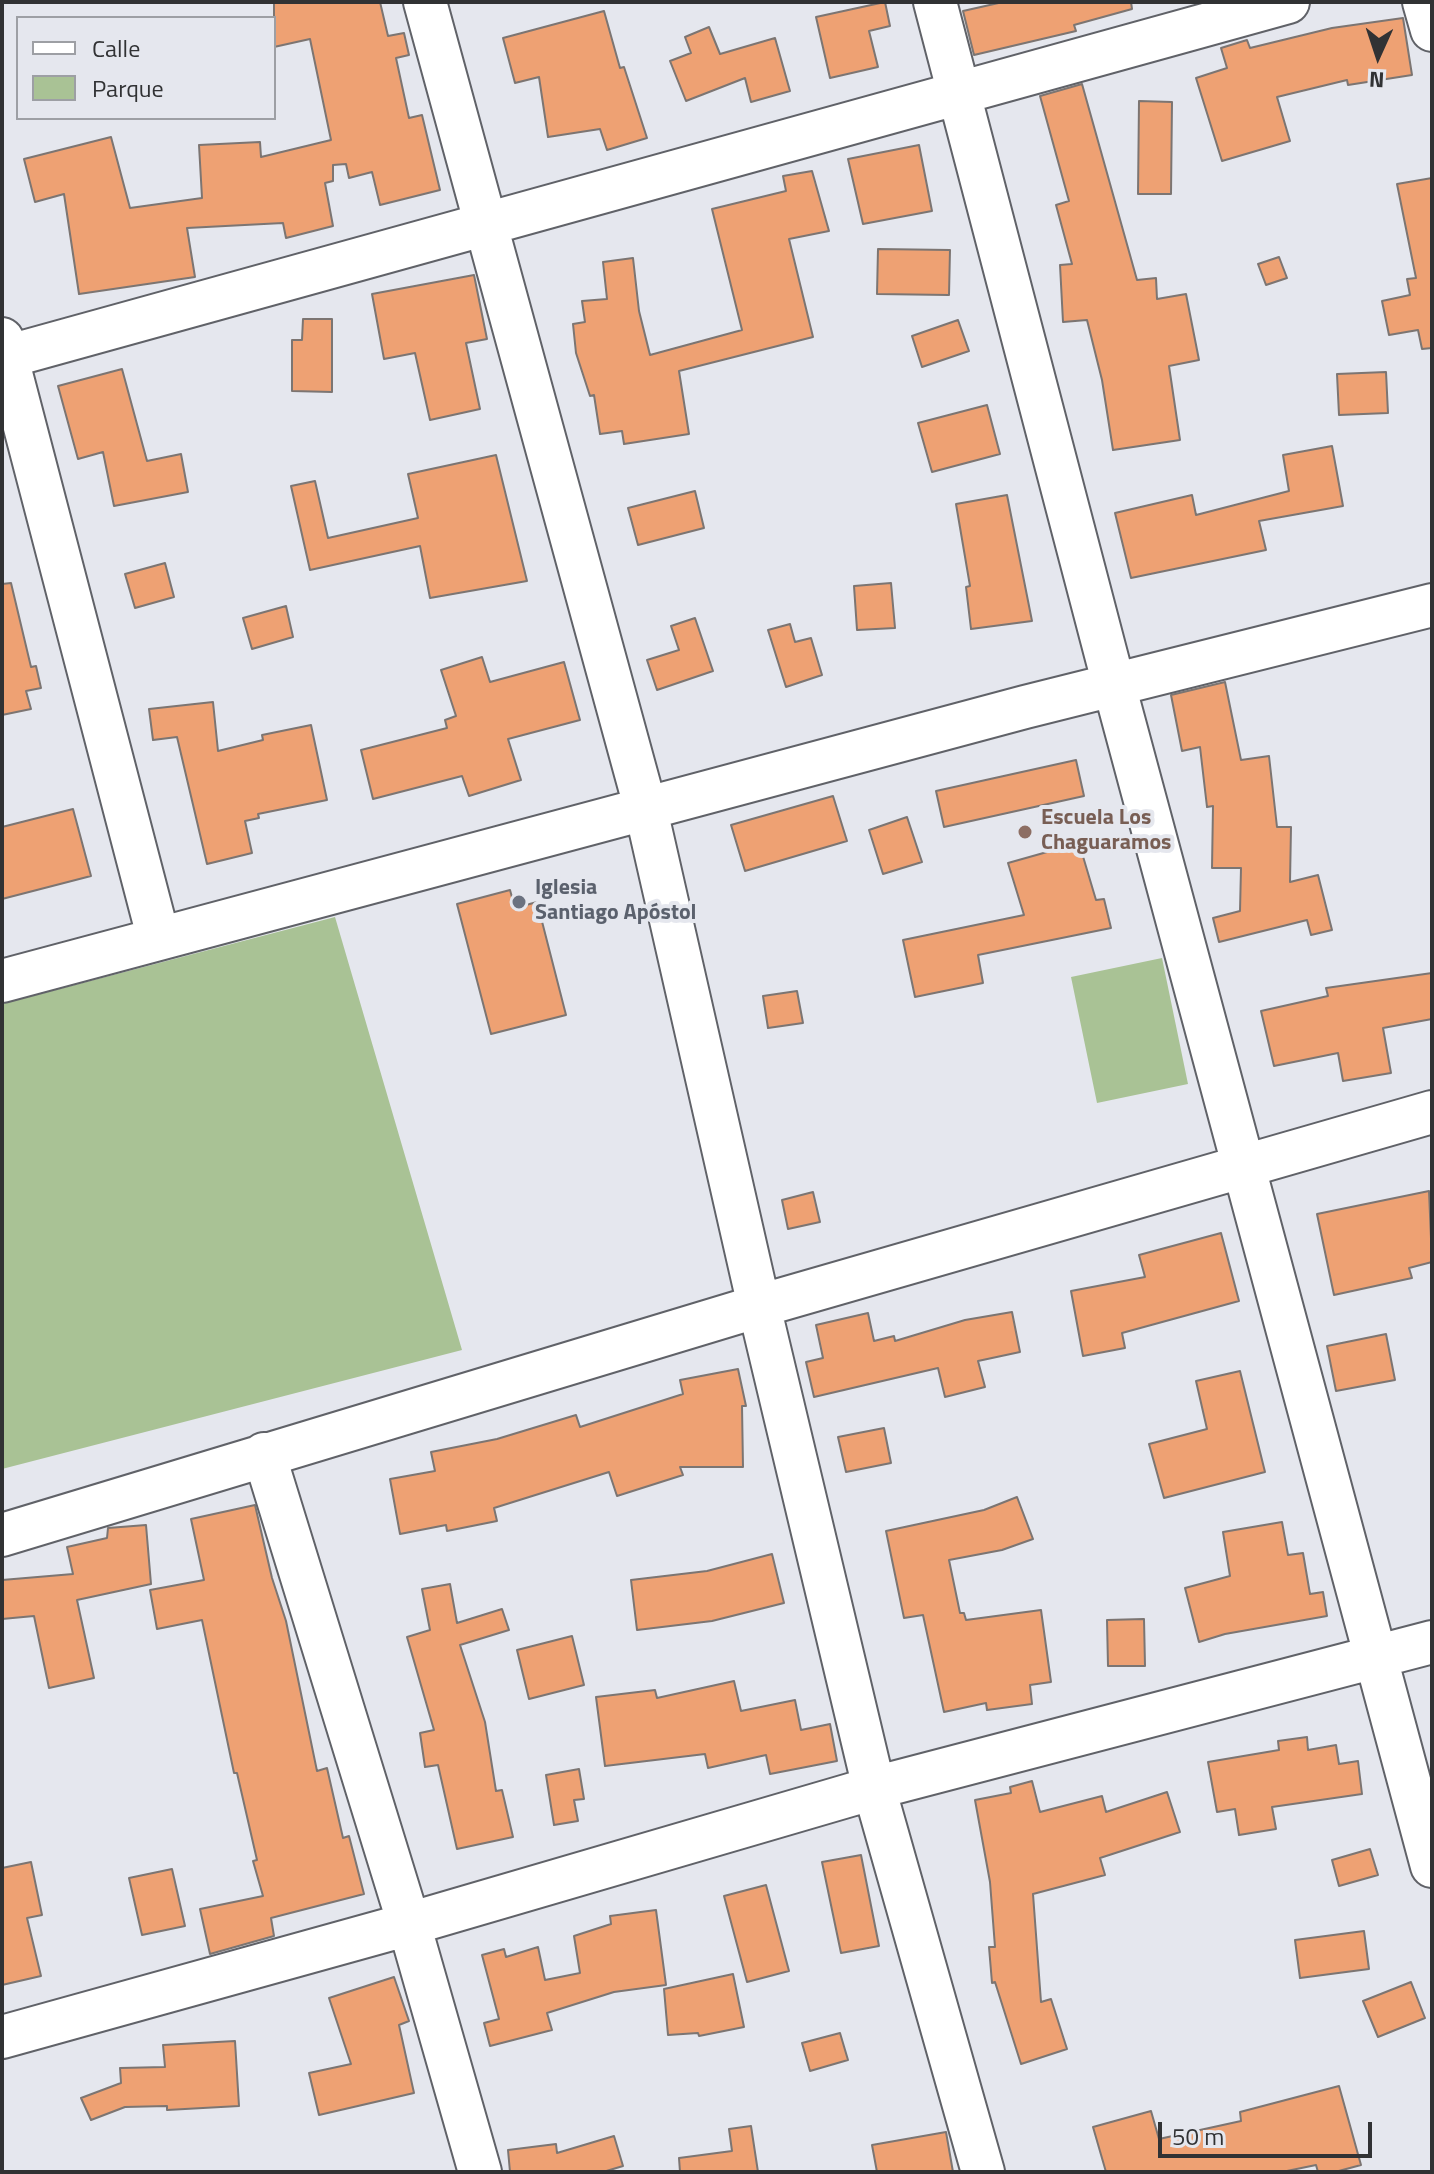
<!DOCTYPE html>
<meta charset="utf-8">
<style>
body{margin:0}
#map{position:relative;width:1434px;height:2174px;overflow:hidden;background:#e5e7ee;font-family:"Titillium Web",sans-serif}
canvas{display:block}
.frame{position:absolute;inset:0;border:4px solid #313234;pointer-events:none}
.legend{position:absolute;left:16px;top:16px;width:260px;height:104px;box-sizing:border-box;background:#e5e7ee;border:2px solid #9d9fa4;margin:0;padding:10px 14px;list-style:none;font-size:24px;color:#313234}
.legend li{display:flex;align-items:center;gap:16px;height:40px}
.legend b{width:40px;border:2px solid #9d9fa4}
.north{position:absolute;left:1338px;top:16px;width:80px;height:80px;-webkit-text-stroke:6px #e5e7ee;paint-order:stroke;rotate:183deg;font-size:22px;font-weight:700;line-height:32px;text-align:center;color:#313234}
.north::after{content:'';display:block;margin:auto;width:28px;height:36px;background:#313234;clip-path:polygon(50% 0,100% 100%,50% 72%,0 100%)}
.scale{position:absolute;left:1158px;top:2122px;width:214px;height:36px;box-sizing:border-box;border:4px solid #313234;border-top:0;padding-left:10px;font-size:24px;line-height:28px;white-space:nowrap;color:#313234;-webkit-text-stroke:6px #e5e7ee;paint-order:stroke}
</style>
<div id="map">
<canvas width="1434" height="2174"></canvas>
<div class="frame"></div>
<ul class="legend">
<li><b style="height:10px;background:#fff"></b>Calle</li>
<li><b style="height:22px;background:#a9c295"></b>Parque</li>
</ul>
<div class="north">N</div>
<div class="scale">50 m</div>
</div>
<script>
const context = document.querySelector('canvas').getContext('2d');
context.lineJoin = 'round';
function fill(path, color) {
  context.fillStyle = color;
  context.fill(path, 'evenodd');
}
function stroke(path, color, width, dash) {
  context.strokeStyle = color;
  context.lineWidth = width;
  context.lineCap = dash ? 'butt' : 'round';
  context.setLineDash(dash || []);
  context.stroke(path);
}
function write(font, color, halo, rows, align = 'center') {
  context.font = font + ' "Titillium Web",sans-serif';
  context.lineWidth = 8;
  context.setLineDash([]);
  context.textBaseline = 'middle';
  context.strokeStyle = halo;
  context.fillStyle = color;
  for (const [text, x, y, turn = 0] of rows) {
    context.save();
    context.translate(x, y);
    context.rotate((+turn || 0) * Math.PI / 180);
    context.textAlign = isNaN(turn) ? turn : align;
    if (halo) context.strokeText(text, 0, 0);
    context.fillText(text, 0, 0);
    context.restore();
  }
}
fill(new Path2D(`
 M335,917L462,1350L2,1469V1004Z
 M1162,958L1188,1084L1097,1103L1071,977Z`), '#a9c295');
const building = new Path2D(`
 M274,2H380L388,36L404,33L409,55L396,58L409,118L422,115L440,190L380,205L372,172L349,178L346,164L333,165V181L325,183L333,226L286,238L283,223L187,228L195,277L79,294L64,194L35,202L24,159L111,137L130,208L202,198L199,145L260,142L261,157L331,140L310,39L274,47Z
 M885,2L890,26L869,31L878,67L830,78L816,17Z
 M1003,2H1131L1132,9L1074,25L1076,31L974,55L963,11Z
 M604,11L620,68L624,67L647,138L607,150L600,129L548,137L539,77L515,83L503,38Z
 M1403,18L1412,75L1348,85L1347,80L1277,97L1290,141L1222,161L1196,78L1227,68L1221,48L1247,40L1250,48L1332,28Z
 M709,27L720,54L775,38L790,91L751,102L745,78L686,101L670,61L691,53L685,37Z
 M1082,84L1137,280L1156,278L1157,299L1186,294L1199,360L1169,366L1180,440L1113,450L1102,380L1087,320L1063,322L1060,265L1072,264L1056,205L1069,201L1040,96Z
 M1139,101L1172,102L1171,194H1138Z
 M919,145L932,211L863,224L848,159Z
 M812,171L829,231L789,239L813,337L679,371L689,434L624,444L622,431L600,434L594,395L590,396L576,353L573,324L585,322L582,301L607,299L603,262L633,258L639,311L650,355L742,330L712,209L786,191L783,176Z
 M1432,178V348L1422,349L1418,330L1389,335L1382,301L1410,295L1407,279L1416,278L1397,184Z
 M878,249L950,250L949,295L877,294Z
 M1279,257L1287,278L1266,285L1258,264Z
 M474,275L487,339L466,343L480,409L430,420L415,353L384,359L372,294Z
 M303,319H332V392L292,391V340H302Z
 M958,320L969,351L922,367L912,336Z
 M122,369L147,461L181,454L188,492L114,506L103,452L78,459L58,386Z
 M1386,372L1388,413L1339,415L1337,374Z
 M987,405L1000,454L932,472L918,423Z
 M1332,446L1343,506L1259,521L1266,550L1131,578L1115,513L1192,495L1196,515L1289,491L1283,455Z
 M496,455L527,581L430,598L420,546L310,570L291,486L315,481L328,538L418,518L408,474Z
 M695,491L704,528L638,545L628,508Z
 M1007,495L1032,621L971,629L966,587L970,586L956,504Z
 M165,563L174,597L135,608L125,574Z
 M11,583L31,667L36,666L41,688L26,691L31,709L2,715V584Z
 M891,583L895,628L857,630L854,586Z
 M286,606L293,637L252,649L243,618Z
 M695,618L713,671L657,690L647,660L679,650L671,626Z
 M790,624L795,642L811,638L822,675L786,687L768,630Z
 M482,657L490,682L564,662L580,720L508,739L521,780L469,796L462,776L373,799L361,750L447,728L445,720L456,716L441,670Z
 M1225,682L1241,760L1269,756L1277,827H1291L1290,882L1318,875L1332,930L1311,935L1307,920L1219,942L1213,918L1240,911L1241,868H1212L1213,806L1207,807L1200,747L1182,751L1171,695Z
 M213,702L218,751L263,740L262,735L311,725L327,800L258,814L259,818L245,821L252,853L207,864L177,737L153,740L149,709Z
 M1076,760L1084,796L944,827L936,791Z
 M833,796L847,841L745,871L731,825Z
 M73,809L91,876L2,899V827Z
 M907,817L922,862L883,874L869,830Z
 M1079,843L1096,900L1104,899L1111,928L978,955L983,983L915,997L903,940L1024,915L1008,863Z
 M510,890L515,908L537,902L566,1015L491,1034L457,904Z
 M1432,973V1019L1383,1028L1391,1073L1343,1081L1338,1053L1274,1066L1261,1011L1328,996L1326,988Z
 M797,991L803,1023L768,1028L763,996Z
 M1429,1191L1432,1262L1409,1268L1412,1278L1334,1295L1317,1214Z
 M813,1192L820,1222L788,1229L782,1200Z
 M1221,1233L1239,1301L1122,1333L1125,1348L1083,1356L1071,1291L1145,1277L1139,1255Z
 M1012,1312L1020,1352L978,1361L985,1387L945,1397L938,1368L814,1397L806,1362L823,1358L816,1325L868,1313L874,1341L894,1336L895,1341L965,1320Z
 M1386,1334L1395,1380L1336,1391L1327,1346Z
 M738,1369L746,1406H742L743,1467H680L683,1475L617,1496L609,1472L494,1508L497,1521L447,1531L446,1525L400,1534L390,1479L435,1471L431,1452L497,1439L576,1415L580,1427L683,1394L680,1380Z
 M1240,1371L1265,1472L1164,1498L1149,1444L1207,1429L1196,1381Z
 M884,1428L891,1463L846,1472L838,1437Z
 M1017,1497L1033,1539L1002,1550L949,1560L960,1613H964L966,1620L1041,1610L1051,1682L1030,1685L1032,1704L987,1710L986,1703L944,1712L923,1615L904,1618L886,1531L984,1510Z
 M255,1505L272,1578L286,1621L317,1771L327,1768L343,1838L349,1836L364,1894L271,1918L274,1936L210,1954L200,1909L263,1896L253,1861L257,1860L237,1773H234L202,1620L157,1629L150,1590L204,1580L191,1519Z
 M1282,1522L1288,1555L1303,1553L1310,1594L1323,1592L1327,1616L1225,1634L1199,1642L1185,1588L1230,1576L1223,1532Z
 M146,1525L151,1584L77,1600L94,1678L49,1688L34,1616L2,1619V1580L73,1574L67,1547L107,1538L108,1528Z
 M772,1554L784,1603L712,1621L637,1630L631,1580L707,1571Z
 M450,1584L457,1623L502,1609L509,1630L460,1645L485,1722L496,1791L502,1790L513,1837L457,1849L438,1765L425,1767L420,1733L434,1730L407,1637L430,1630L422,1589Z
 M1144,1619L1145,1666H1108L1107,1620Z
 M572,1636L584,1685L529,1699L517,1650Z
 M734,1681L741,1711L795,1700L801,1730L830,1724L837,1761L770,1774L766,1755L708,1768L705,1754L605,1766L596,1697L655,1690L657,1698Z
 M1307,1737L1308,1750L1336,1745L1339,1764L1358,1761L1362,1794L1272,1807L1276,1829L1239,1835L1235,1809L1217,1812L1208,1762L1279,1750L1278,1741Z
 M579,1769L584,1799L574,1800L578,1821L554,1825L546,1775Z
 M1032,1781L1040,1812L1102,1796L1106,1812L1167,1792L1180,1832L1100,1858L1105,1875L1033,1894L1041,2002L1051,1999L1067,2049L1021,2064L995,1982L992,1983L989,1947H995L990,1882L975,1800L1011,1793L1010,1787Z
 M1370,1849L1378,1875L1339,1886L1332,1860Z
 M861,1855L879,1946L841,1953L822,1862Z
 M31,1862L42,1915L27,1918L41,1976L2,1985V1868Z
 M172,1869L185,1926L142,1935L129,1878Z
 M766,1885L789,1971L747,1982L724,1896Z
 M656,1910L666,1985L614,1992L547,2013L552,2030L490,2046L484,2023L499,2019L482,1955L504,1949L506,1957L538,1947L545,1980L580,1973L574,1936L611,1924L610,1916Z
 M1364,1931L1369,1969L1300,1978L1295,1940Z
 M733,1974L744,2027L699,2036L698,2033L668,2035L664,1989Z
 M394,1977L409,2021L399,2025L414,2093L319,2115L309,2073L351,2064L329,1998Z
 M1411,1982L1425,2018L1378,2037L1363,2001Z
 M840,2033L848,2060L810,2071L802,2043Z
 M235,2041L239,2106L167,2110V2106L125,2107L91,2120L81,2098L121,2083L120,2068L165,2067L163,2045Z
 M1339,2086L1361,2165L1335,2172H1318L1316,2165L1282,2172H1106L1093,2127L1151,2111L1159,2139L1241,2121L1240,2112Z
 M751,2126L758,2172H680L679,2158L732,2151L729,2129Z
 M946,2132L953,2172H877L872,2145Z
 M614,2136L623,2166L603,2172H510L508,2150L556,2144L557,2153Z`);
fill(building, '#eea173');
stroke(building, '#7c7572', 2);
const minor = new Path2D(`
 M425,2L646,810L759,1306L874,1788L983,2172
 M935,2L1114,685L1432,1866
 M1424,2L1432,30
 M2,339L158,936
 M2,358L1288,2
 M2,981L1025,707L1432,605
 M264,1454L409,1924L480,2172
 M2,1535L759,1306L1432,1112
 M2,2037L409,1924L874,1788L1432,1642`);
stroke(minor, '#606268', 46);
stroke(minor, '#fff', 42);
for (const [x, y, r, color] of [
 [1025,832,8,"#8d6e63"],
 [519,902,8,"#6b7280"]
]) {
  const dot = new Path2D();
  dot.arc(x, y, r, 0, 2 * Math.PI);
  context.fillStyle = color;
  context.fill(dot);
  stroke(dot, '#e5e7ee', 3);
}
write('bold 22px', '#785e54', '#e5e7ee', [
 ["Escuela Los",1041,819],
 ["Chaguaramos",1041,844]
], 'left');
write('bold 22px', '#5b616d', '#e5e7ee', [
 ["Iglesia",535,889],
 ["Santiago Apóstol",535,914]
], 'left');
</script>
